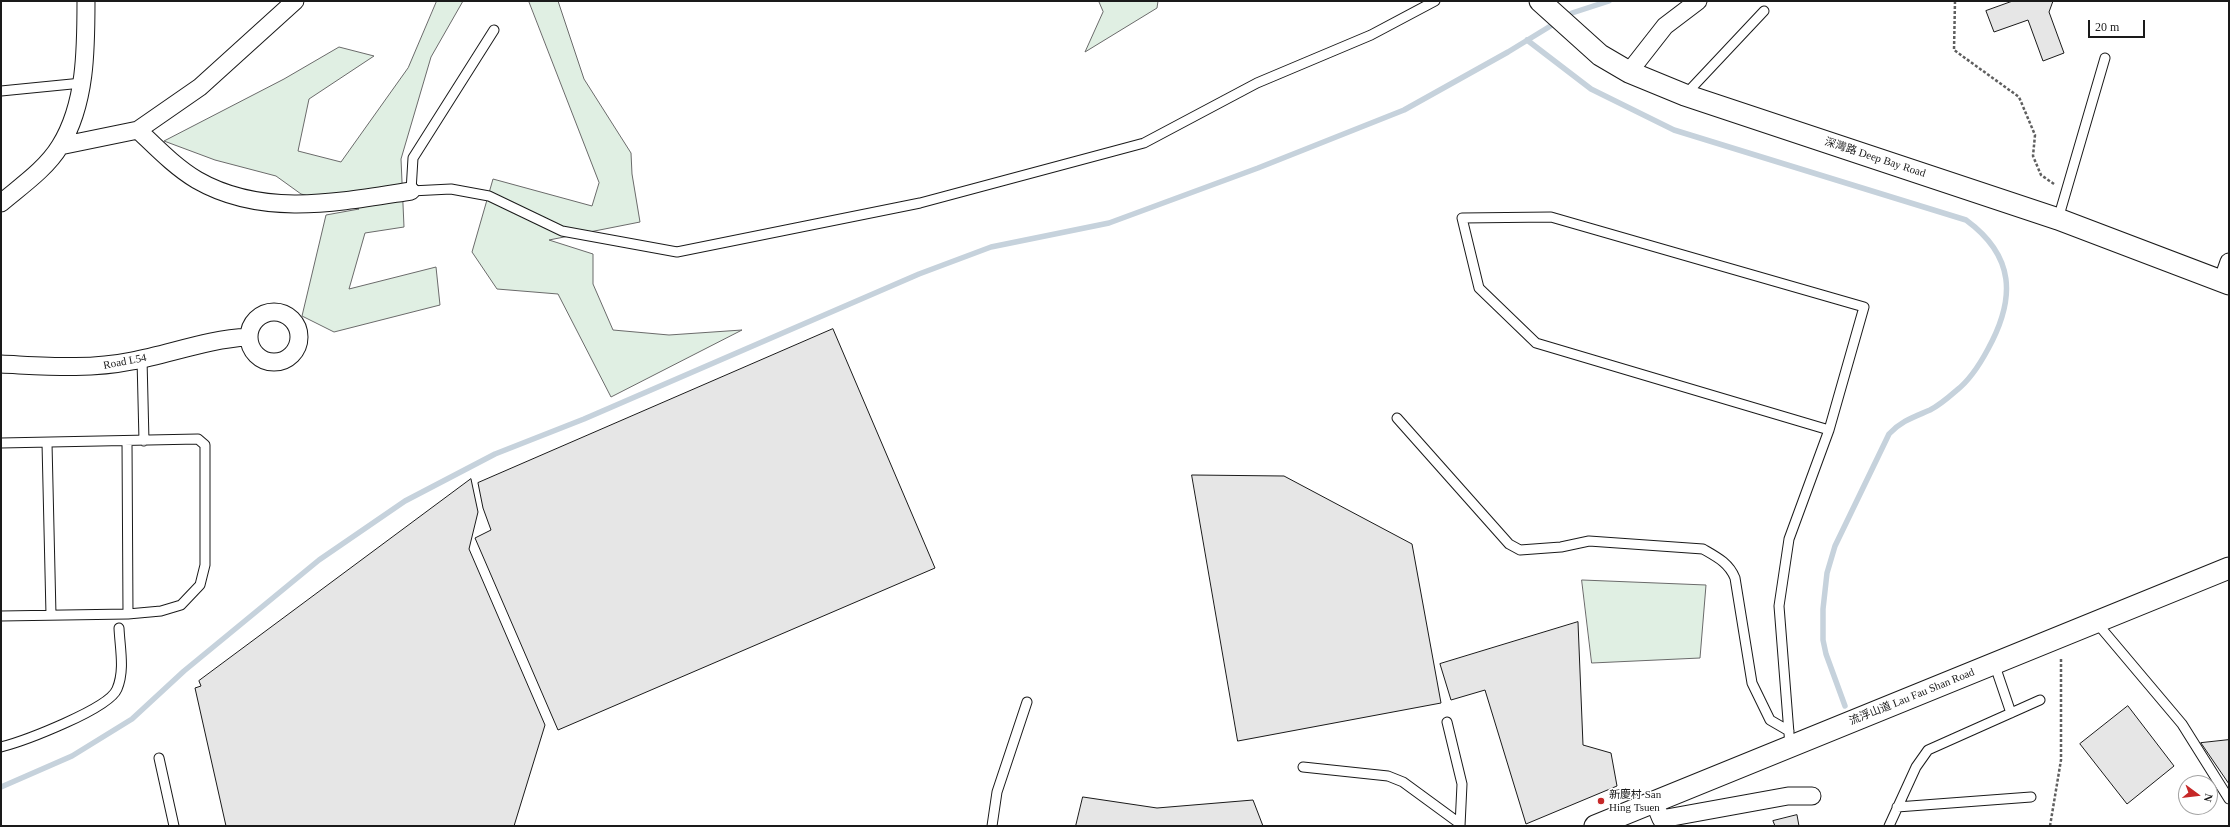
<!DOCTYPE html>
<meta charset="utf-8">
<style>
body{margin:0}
#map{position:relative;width:2230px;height:827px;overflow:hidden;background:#fff;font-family:"Times New Roman",serif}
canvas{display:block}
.frame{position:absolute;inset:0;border:2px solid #1a1a1a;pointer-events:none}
.north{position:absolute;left:2178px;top:775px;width:40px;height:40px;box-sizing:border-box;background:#fff;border:1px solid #a3a3a3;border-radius:50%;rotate:105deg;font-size:11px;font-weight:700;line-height:16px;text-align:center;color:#1a1a1a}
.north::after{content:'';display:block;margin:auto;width:14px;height:18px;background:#c62828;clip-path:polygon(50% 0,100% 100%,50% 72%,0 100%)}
.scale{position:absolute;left:2088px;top:20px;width:57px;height:18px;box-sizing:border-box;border:2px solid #1a1a1a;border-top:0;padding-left:5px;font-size:12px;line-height:14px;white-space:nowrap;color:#1a1a1a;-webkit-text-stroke:3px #fff;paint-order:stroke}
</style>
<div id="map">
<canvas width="2230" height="827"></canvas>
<div class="frame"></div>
<div class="north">N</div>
<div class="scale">20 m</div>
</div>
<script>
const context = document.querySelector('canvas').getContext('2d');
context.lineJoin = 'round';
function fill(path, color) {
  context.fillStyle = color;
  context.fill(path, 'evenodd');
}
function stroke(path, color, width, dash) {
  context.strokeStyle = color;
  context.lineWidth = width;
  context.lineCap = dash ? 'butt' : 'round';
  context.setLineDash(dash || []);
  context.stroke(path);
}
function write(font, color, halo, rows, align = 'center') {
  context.font = font + ' "Times New Roman","Noto Sans SC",serif';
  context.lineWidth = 3;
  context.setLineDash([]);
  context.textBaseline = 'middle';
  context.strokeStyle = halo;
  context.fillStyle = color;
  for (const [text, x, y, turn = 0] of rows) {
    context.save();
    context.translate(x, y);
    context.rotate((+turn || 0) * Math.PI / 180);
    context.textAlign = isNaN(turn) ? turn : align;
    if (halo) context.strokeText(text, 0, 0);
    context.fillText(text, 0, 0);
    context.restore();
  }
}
const green = new Path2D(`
 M437,1H463L431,57L401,159L404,227L365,233L349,289L436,267L440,305L334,332L302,316L326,215L359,209L301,194L276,176L215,160L164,141L284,79L339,47L374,56L309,99L298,151L341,162L408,68Z
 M529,1H558L584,79L631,153L632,174L640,222L549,240L593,254V284L613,330L669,335L742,330L611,397L558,294L497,289L472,252L493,179L592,206L599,183Z
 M1099,1H1158L1157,8L1085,52L1103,12Z
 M1582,580L1706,585L1700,658L1592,663Z`);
fill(green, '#e0efe3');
stroke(green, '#6a6a6a', 1);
stroke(new Path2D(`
 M1564,18L1572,13L1609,1
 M1527,40L1591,89L1674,130L1966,220C2015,256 2016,298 1988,349C1980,364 1971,379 1957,390C1949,397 1940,405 1930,410C1914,417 1901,421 1889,434L1835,546L1827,573L1823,609V640L1826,654L1845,706
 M1,787L72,756L132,719L184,671L319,560L405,501L495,454L584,419L919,274L991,247L1109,223L1258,168L1404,110L1508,52L1557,22`), '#c6d2dc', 5.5);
const building = new Path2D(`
 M2013,1H2053L2049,12L2064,53L2043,61L2028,20L1994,32L1986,11Z
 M833,329L935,568L558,730L475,538L491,530L483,508L478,483Z
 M1192,475L1284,476L1412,544L1441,703L1238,741Z
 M471,479L478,512L469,549L545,725L514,826H226L195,688L201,686L199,681Z
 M1578,622L1583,745L1611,753L1617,786L1526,824L1485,690L1451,700L1440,664Z
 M2128,706L2174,766L2127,804L2080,744Z
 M2229,740V784L2201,743Z
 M1083,797L1157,808L1253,800L1263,826H1076Z
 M1797,815L1799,826H1775L1773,821Z`);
fill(building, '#e6e6e6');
stroke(building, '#1a1a1a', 1);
const service = new Path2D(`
 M494,30L413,158L411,191L451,189L489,196L562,231L677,252L920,203L1144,143L1257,83L1371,35L1435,1
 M1,91L82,83
 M1685,95L1764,11
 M2058,219L2105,58
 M142,359L144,441
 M1397,418L1509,544L1520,550L1561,547L1589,541L1703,549C1717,557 1729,563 1735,578L1752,683L1770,720L1789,731
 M127,441L128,614
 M1,443L198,439L205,445V565L200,585L181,605L161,611L128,614L1,616
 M47,443L51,615
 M2096,622L2182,724L2229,799
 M1994,663L2011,713
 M1447,722L1462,784L1460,826
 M1790,746L1779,606L1789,539L1829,430L1864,307L1551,217L1462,218L1479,288L1536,343L1829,430
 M1,747C24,741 109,709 117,689C125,670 120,649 119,628
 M159,758L174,826
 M1303,767L1388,776L1403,782L1459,823
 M1897,807L2031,797
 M992,826L997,792L1027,702
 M1889,826L1916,767L1928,750L2040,700`);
const minor = new Path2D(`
 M1629,72L1665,26L1698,1
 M138,130C156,147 175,167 197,180C263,218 340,202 411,191
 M60,146L138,130L200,87L295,1
 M1,203C21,186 46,169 60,146C86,104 86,49 86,1
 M2222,282L2229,262
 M249 337a25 25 0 1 1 50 0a25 25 0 1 1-50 0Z
 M1,364C45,366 88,370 132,361C170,354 208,339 248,337
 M1654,802L1661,819L1788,796H1812`);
const tertiary = new Path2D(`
 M1540,1L1600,55L1629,72L1685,95L2058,219L2229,284
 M1595,826L2229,568`);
stroke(service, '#1a1a1a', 11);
stroke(minor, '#1a1a1a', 19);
stroke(tertiary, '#1a1a1a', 23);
stroke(new Path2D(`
 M1955,1L1954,50L2019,97L2035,135L2033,156L2041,175L2054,184
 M2050,826L2061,760V658`), '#5f5f5f', 2.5, [3, 2]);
stroke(service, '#fff', 9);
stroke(minor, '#fff', 17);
stroke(tertiary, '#fff', 21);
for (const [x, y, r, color] of [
 [1601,801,4,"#c62828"]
]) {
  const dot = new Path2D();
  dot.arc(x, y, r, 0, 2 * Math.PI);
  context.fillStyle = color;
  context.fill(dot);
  stroke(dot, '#fff', 1.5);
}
write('11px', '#1a1a1a', '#fff', [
 ["深灣路 Deep Bay Road",1875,158,18],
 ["Road L54",125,362,-11],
 ["流浮山道 Lau Fau Shan Road",1912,697,-22]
]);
write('11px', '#1a1a1a', '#fff', [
 ["新慶村 San",1609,795],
 ["Hing Tsuen",1609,808]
], 'left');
</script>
